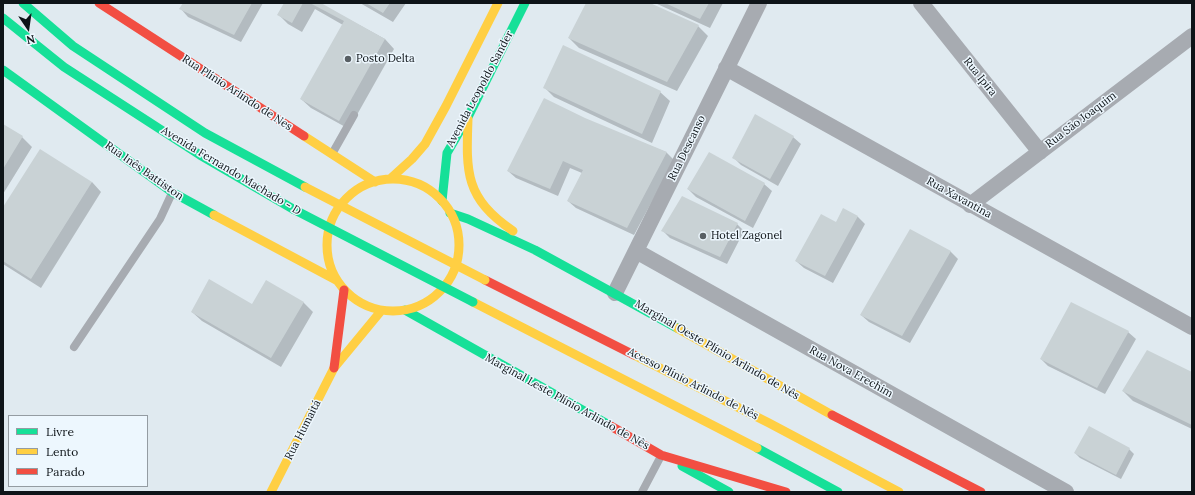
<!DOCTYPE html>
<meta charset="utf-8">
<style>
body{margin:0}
#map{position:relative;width:1195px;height:495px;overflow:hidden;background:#e0eaf0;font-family:Lora,serif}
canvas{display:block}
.frame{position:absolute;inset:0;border:4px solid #0e1418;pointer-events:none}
.legend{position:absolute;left:8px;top:415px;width:140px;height:72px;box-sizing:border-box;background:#edf7fe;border:1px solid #949ca2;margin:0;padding:5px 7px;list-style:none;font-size:12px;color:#0e1418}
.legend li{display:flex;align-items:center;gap:8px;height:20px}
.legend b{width:20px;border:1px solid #949ca2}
.north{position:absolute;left:8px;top:8px;width:40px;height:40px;-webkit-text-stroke:3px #edf7fe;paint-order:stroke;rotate:167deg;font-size:11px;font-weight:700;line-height:16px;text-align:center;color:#0e1418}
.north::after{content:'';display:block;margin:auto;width:14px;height:18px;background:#0e1418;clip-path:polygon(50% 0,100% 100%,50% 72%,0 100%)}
</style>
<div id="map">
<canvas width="1195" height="495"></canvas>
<div class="frame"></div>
<ul class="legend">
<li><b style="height:5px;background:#16e098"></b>Livre</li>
<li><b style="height:5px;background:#ffcf43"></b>Lento</li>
<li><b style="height:5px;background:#f24e42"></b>Parado</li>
</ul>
<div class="north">N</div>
</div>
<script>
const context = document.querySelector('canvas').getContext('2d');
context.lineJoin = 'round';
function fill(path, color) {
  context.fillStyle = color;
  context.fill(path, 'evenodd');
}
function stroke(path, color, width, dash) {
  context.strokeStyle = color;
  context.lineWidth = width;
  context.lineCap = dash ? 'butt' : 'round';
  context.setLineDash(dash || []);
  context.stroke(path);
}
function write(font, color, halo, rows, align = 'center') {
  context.font = font + ' Lora,serif';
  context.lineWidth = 3;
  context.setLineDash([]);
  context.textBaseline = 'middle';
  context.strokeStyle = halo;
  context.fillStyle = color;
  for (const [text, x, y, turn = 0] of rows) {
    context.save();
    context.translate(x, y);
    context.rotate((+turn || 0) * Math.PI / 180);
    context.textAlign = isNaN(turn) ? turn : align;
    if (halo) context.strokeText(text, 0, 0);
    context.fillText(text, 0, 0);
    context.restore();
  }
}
fill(new Path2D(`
 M184,3H263L241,42L188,17L181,9Z
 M285,3H319L385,39L394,49L349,129L311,108L301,99L343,25L315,9L302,32L288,24L278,14Z
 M360,3H406L393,22Z
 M587,3H647L698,26L708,36L677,91L579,48L569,38Z
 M655,3H723L710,28Z
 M544,87L660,92L670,101L652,143L554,97Z
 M584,119L666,152L674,160L634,235L576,208L568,201L582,173L570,168L558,196L516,178L508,171Z
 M3,125L22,137L32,147L3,194Z
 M793,137L801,144L778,186L741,165L734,158Z
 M92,182L101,192L41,288L3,264V209Z
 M764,184L772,191L753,228L696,197L688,189Z
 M844,210L858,217L865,224L833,283L804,268L796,261L836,223Z
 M737,224L744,231L727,264L670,238L663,231Z
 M950,251L958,259L910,343L869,322L861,315Z
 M303,302L313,312L281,367L202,321L192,312L252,305Z
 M1128,332L1136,339L1105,394L1048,366L1041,359Z
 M1192,373V429L1133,401L1123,391Z
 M1129,449L1134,454L1121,479L1080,458L1075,453Z`), '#0003');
fill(new Path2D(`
 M183,3H252L234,35L179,9Z
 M284,3H303L292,23L277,15Z
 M310,3H321L385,39L339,121L300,99L344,21Z
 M366,3H390L383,13Z
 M586,3H650L699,25L667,82L568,38Z
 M665,3H709L700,19Z
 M563,45L661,91L642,134L543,88Z
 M544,98L585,118L667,152L627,228L567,201L583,170L563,161L550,189L507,171Z
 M755,114L794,136L770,179L732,158Z
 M3,124L23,136L3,169Z
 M40,149L92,182L31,279L3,261V207Z
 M709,152L765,183L745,221L687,189Z
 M682,196L738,223L720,257L661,231Z
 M843,208L858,216L825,276L795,261L821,214L836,222Z
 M910,229L951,251L902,336L860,315Z
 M209,279L252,304L266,280L304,302L271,358L191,312Z
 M1071,302L1129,331L1097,388L1040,359Z
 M1147,350L1192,372V425L1122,391Z
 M1089,426L1130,448L1116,475L1074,453Z`), '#c9d2d5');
stroke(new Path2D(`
 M332,154L354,115
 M74,347L160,219L172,193
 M642,492L661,456`), '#a7abb1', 8);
stroke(new Path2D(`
 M921,3L1040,152
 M726,68L1192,327
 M970,205L1192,36
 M636,251L1066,492
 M615,293L759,3`), '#a7abb1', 16);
stroke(new Path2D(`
 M23,3L73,46L205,133L305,187
 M3,18L64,67L200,155L293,209
 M3,70L172,192L214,215
 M442,201L447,153L468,117L525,3
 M450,213L468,219L535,250L677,328
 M405,310L609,425
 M757,448L838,492
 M682,466L729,492`), '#16e098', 9);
stroke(new Path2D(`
 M468,119C466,173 465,198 513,231
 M304,136L375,182
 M390,179L412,159L425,144L446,106L498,3
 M327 245a66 66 0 1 1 132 0a66 66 0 1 1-132 0Z
 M214,215L336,280
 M473,302L757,448
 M677,328L832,415
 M634,355L769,423L899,492
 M271,492L334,368L381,311`), '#ffcf43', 9);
stroke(new Path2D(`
 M99,3L304,136
 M485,280L634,355
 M334,368L344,290
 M832,415L981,492
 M609,425L661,455L786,492`), '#f24e42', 9);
stroke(new Path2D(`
 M293,209L473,302`), '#16e098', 9);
stroke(new Path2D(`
 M305,187L485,280`), '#ffcf43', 9);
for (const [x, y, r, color] of [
 [348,59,4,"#585f64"],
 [703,236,4,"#585f64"]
]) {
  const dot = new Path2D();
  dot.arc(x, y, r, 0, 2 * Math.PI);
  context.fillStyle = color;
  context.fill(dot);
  stroke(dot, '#edf7fe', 1.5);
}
write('11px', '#0e1418', '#edf7fe', [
 ["Posto Delta",356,59],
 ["Hotel Zagonel",711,236]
], 'left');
write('11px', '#0e1418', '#edf7fe', [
 ["Rua Ipira",980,77,51],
 ["Avenida Leopoldo Sander",480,89,-62],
 ["Rua Plínio Arlindo de Nes",237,93,33],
 ["Rua São Joaquim",1081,120,-37],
 ["Rua Descanso",687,148,-64],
 ["Rua Inês Battiston",144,171,35],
 ["Avenida Fernando Machado - D",231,171,31],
 ["Rua Xavantina",959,198,29],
 ["Marginal Oeste Plínio Arlindo de Nês",717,350,30],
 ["Rua Nova Erechim",851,372,29],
 ["Acesso Plínio Arlindo de Nês",693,384,27],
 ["Marginal Leste Plínio Arlindo de Nês",567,402,29],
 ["Rua Humaitá",303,430,-63]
]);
</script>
